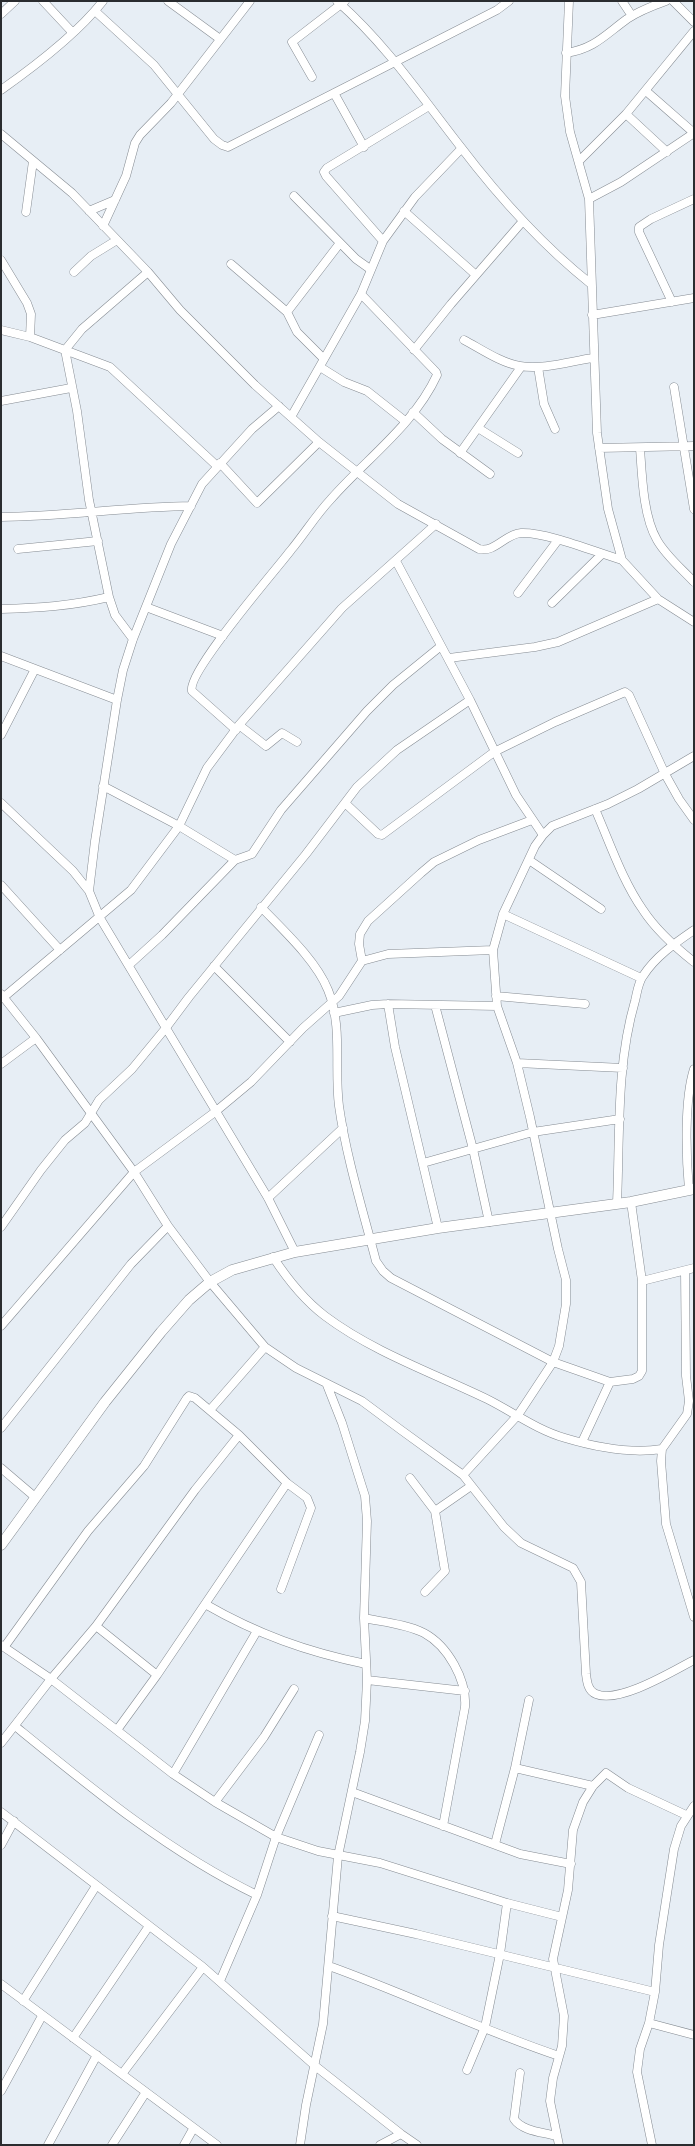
<!DOCTYPE html>
<style>
body{margin:0}
#map{position:relative;width:695px;height:2146px;overflow:hidden;background:#e7eef5;font-family:"Source Serif 4",serif}
canvas{display:block}
.frame{position:absolute;inset:0;border:2px solid #2a2c2f;pointer-events:none}
</style>
<div id="map">
<canvas width="695" height="2146"></canvas>
<div class="frame"></div>
</div>
<script>
const context = document.querySelector('canvas').getContext('2d');
context.lineJoin = 'round';
function stroke(path, color, width, dash) {
  context.strokeStyle = color;
  context.lineWidth = width;
  context.lineCap = dash ? 'butt' : 'round';
  context.setLineDash(dash || []);
  context.stroke(path);
}
const street = new Path2D(`
 M43,1L72,32
 M168,1L220,39
 M337,1C385,43 421,96 460,146C498,196 542,245 591,284
 M569,1L565,96L570,132L589,199L597,433L608,509L622,560L658,599L694,622
 M622,1L632,16
 M673,1L694,22
 M95,11L154,65L214,139L222,145L228,147L497,10L509,1
 M1,14L15,1
 M566,53C594,49 605,35 627,19C639,11 652,6 666,1
 M312,77L292,42L345,1
 M1,90C35,66 78,33 103,1
 M646,91L694,133
 M334,93L364,147
 M626,114L667,152
 M1,134L72,193L148,272L180,310L255,385L319,442L398,504L479,549C495,553 505,534 521,533C547,532 595,552 622,560
 M579,161L626,114L694,31
 M294,196L356,259L370,269
 M589,199L621,182L694,133
 M89,211L115,200
 M404,211L476,275
 M26,212L33,161
 M103,226L126,176L135,143L140,135L171,103L250,1
 M383,241L326,176L324,172L327,168L429,106
 M1,260L27,303L31,314L30,337
 M231,264L287,312
 M74,272L91,256L117,240
 M672,302L639,232V227L651,219L694,199
 M592,315L694,298
 M1,330L30,337L110,367L217,466
 M464,340C481,349 501,363 520,366C543,370 571,361 593,358
 M414,350L451,304L523,221
 M324,359L297,332L287,312L340,243
 M320,367L344,382L367,391L405,421
 M538,367L544,404L555,429
 M674,387L694,509
 M1,401L71,388
 M279,406L252,429L202,484L171,544L133,639L123,670L117,700L95,841L89,891L100,918L268,1198L295,1252
 M413,412L442,439L490,474
 M291,417L361,294L383,241L415,197L461,149
 M478,428L518,453
 M599,448L694,446
 M640,448C642,475 643,516 657,540C666,556 682,569 694,582
 M460,453L521,367
 M220,463L257,503L319,442
 M1,517C65,516 128,507 191,506
 M18,549L98,541
 M396,561L470,700L516,795L543,835
 M518,593L558,540
 M552,603L602,554
 M146,607L223,636
 M1,609C39,608 71,606 109,597
 M133,639L115,615L109,597L89,500L77,411L65,350L82,329L148,272
 M1,656L117,700
 M449,658L535,647L558,642L658,599
 M239,725L266,746L282,733L297,742
 M236,730L192,691C186,673 276,570 291,550C305,533 316,515 331,499C366,459 414,425 437,375L436,372L361,294
 M1,735L35,669
 M103,786L179,826L235,860
 M1,803L73,871L89,891
 M345,803L378,834L382,835L494,752L555,722L625,692L629,695L665,774L679,799L694,820
 M595,809C610,843 622,880 643,910C656,930 675,947 694,962
 M529,860L601,909
 M1,885L60,950
 M261,907C283,930 316,960 328,990C343,1026 334,1068 339,1106C346,1156 363,1211 376,1261L383,1271L391,1278L553,1362L610,1382L633,1379L639,1376L642,1371V1281L631,1202
 M503,914L641,978
 M362,961L359,944L360,934L368,921L421,873L434,862L479,840L532,820
 M129,965L162,935L235,860L252,854L281,810L367,711L393,685L441,646
 M214,966L290,1042
 M1,994L36,1038L134,1172L168,1226L210,1282L265,1347L296,1368L362,1401L401,1430L463,1475L504,1527L521,1543L573,1568L581,1582L586,1674C587,1682 588,1691 596,1694C619,1704 673,1671 694,1660
 M496,996L585,1004
 M4,997L131,890L179,826L207,768L239,725L342,608L436,524
 M388,1004L395,1047L438,1228
 M435,1005L473,1149L489,1222
 M334,1013L372,1005L388,1004L497,1006
 M517,1063L623,1068
 M1,1064L36,1038
 M423,1163L533,1132L620,1119
 M689,1190C686,1157 684,1100 694,1069
 M268,1198L343,1128
 M617,1203C620,1136 616,1066 635,1001C637,993 638,983 643,976C655,957 675,943 694,930
 M1,1227L41,1170L65,1140L85,1123L99,1100L132,1069L165,1029L189,997L306,854L357,787L397,750L470,700
 M273,1257C288,1280 304,1300 325,1316C373,1352 433,1373 487,1399C513,1412 537,1430 565,1438C595,1447 630,1454 662,1449
 M685,1271L686,1376L689,1401L687,1414L662,1449L661,1461L666,1524L694,1617
 M642,1281L694,1268
 M1,1326L134,1172L215,1112L251,1082L303,1028L339,996L362,961L388,954L493,950
 M210,1410L265,1347
 M1,1428L131,1264L168,1226
 M582,1442L610,1382
 M1,1468L35,1497
 M463,1475L518,1415L553,1362L559,1346L566,1304V1280L558,1249L530,1117L517,1063L497,1006L493,950L503,914L535,846L543,835L552,826L608,804L638,789L694,756
 M410,1478L435,1511
 M281,1589L311,1508L307,1498L287,1483
 M425,1592L445,1571L435,1511L471,1486
 M205,1604C257,1634 307,1652 366,1664
 M364,1618C383,1622 406,1624 424,1633C448,1646 467,1680 465,1707L443,1826
 M96,1626L157,1675
 M1,1645L51,1679L173,1774L215,1802L276,1837L318,1851L380,1863L507,1903L562,1917
 M5,1646L88,1531L144,1466L187,1398L189,1396L195,1398L239,1435L287,1483L157,1675L117,1730
 M367,1680L465,1691
 M15,1726C91,1788 168,1852 257,1895
 M1,1743L51,1679L96,1626L195,1490L239,1435
 M515,1768L529,1700
 M173,1774L257,1631
 M352,1792L520,1854L571,1864
 M215,1802L264,1737L294,1689
 M1,1812L203,1967L314,2065L401,2134L417,2145
 M495,1844L515,1768L593,1786
 M1,1845L14,1821
 M332,1916L416,1934L655,1992
 M329,1966C407,1994 481,2030 559,2056
 M220,1981L257,1895L276,1837L319,1735
 M1,1984L217,2145
 M23,2001L96,1886
 M649,2023L694,2035
 M73,2038L149,1926
 M467,2070L485,2027L500,1954L507,1903
 M520,2073L514,2119C522,2131 542,2132 556,2136
 M122,2074L203,1967
 M1,2091L42,2016
 M48,2145L97,2055
 M112,2145L146,2092
 M184,2145L193,2129
 M300,2145L306,2105L323,2024L338,1856L360,1752L365,1721L367,1680L364,1618L367,1521L365,1496L342,1423L327,1385
 M380,2145L401,2134
 M559,2145L550,2101L553,2078L562,2046L564,2016L553,1959L568,1890L573,1830L583,1802L593,1786L606,1773L628,1788L686,1815
 M652,2145L637,2072L640,2049L649,2023L655,1992L659,1945L674,1849L681,1826L694,1806`);
const secondary = new Path2D(`
 M1,1545L105,1402L161,1332L189,1300L210,1282L232,1270L295,1252L438,1228L631,1202L694,1189`);
stroke(street, '#858b92', 9);
stroke(secondary, '#858b92', 11);
stroke(street, '#fff', 8);
stroke(secondary, '#fff', 10);
</script>
